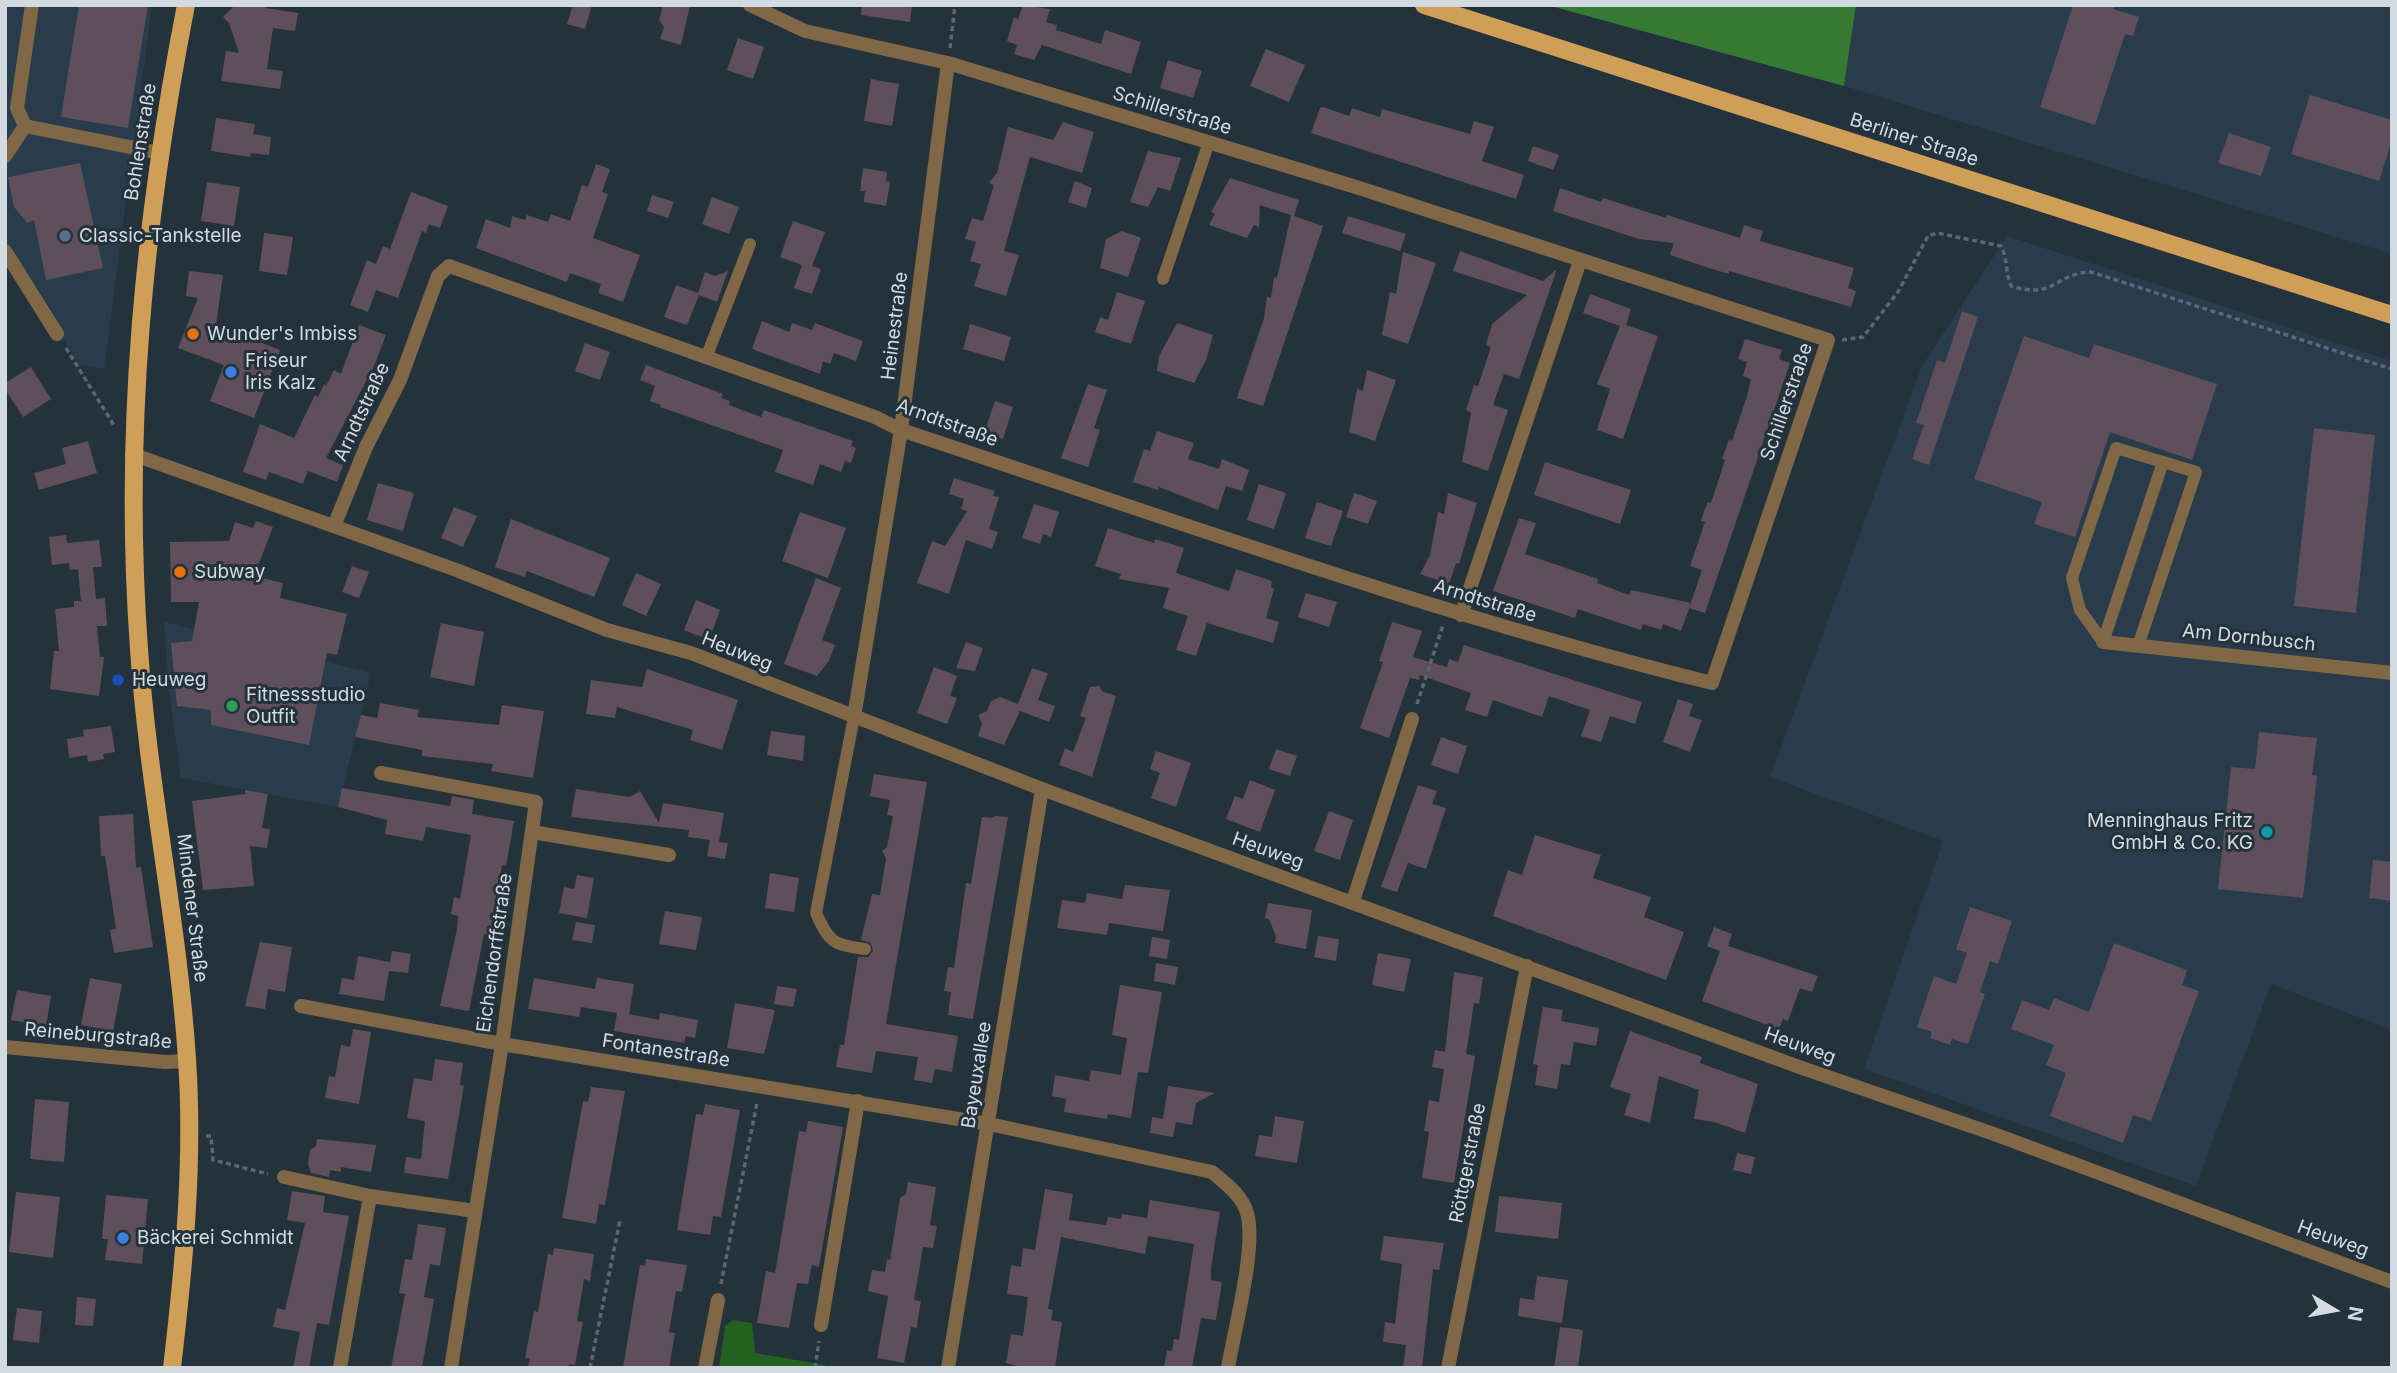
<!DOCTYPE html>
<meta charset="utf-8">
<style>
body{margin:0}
#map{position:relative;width:2397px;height:1373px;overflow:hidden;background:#24323c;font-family:Inter,sans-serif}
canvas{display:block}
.frame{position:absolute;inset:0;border:7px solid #d3dbe2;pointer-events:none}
.north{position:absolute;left:2299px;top:1275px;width:70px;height:70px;-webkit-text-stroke:5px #24323c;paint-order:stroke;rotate:100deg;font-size:19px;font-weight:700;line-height:28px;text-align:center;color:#d3dbe2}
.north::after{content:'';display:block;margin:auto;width:24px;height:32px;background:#d3dbe2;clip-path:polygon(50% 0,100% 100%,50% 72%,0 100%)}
</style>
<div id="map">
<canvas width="2397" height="1373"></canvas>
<div class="frame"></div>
<div class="north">N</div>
</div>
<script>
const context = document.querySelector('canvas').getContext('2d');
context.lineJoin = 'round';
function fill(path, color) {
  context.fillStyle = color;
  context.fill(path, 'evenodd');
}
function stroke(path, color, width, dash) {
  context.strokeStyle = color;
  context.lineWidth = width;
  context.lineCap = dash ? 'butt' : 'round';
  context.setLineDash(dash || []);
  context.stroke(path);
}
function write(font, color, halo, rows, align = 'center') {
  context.font = font + ' Inter,sans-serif';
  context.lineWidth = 6;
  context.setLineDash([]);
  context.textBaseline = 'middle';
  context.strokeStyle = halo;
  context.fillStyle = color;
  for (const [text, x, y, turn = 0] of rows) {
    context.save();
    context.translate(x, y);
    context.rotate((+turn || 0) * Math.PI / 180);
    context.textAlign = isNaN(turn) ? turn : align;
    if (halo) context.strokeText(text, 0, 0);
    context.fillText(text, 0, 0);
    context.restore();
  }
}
fill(new Path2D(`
 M7,5H152L104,369L79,364L5,245Z
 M1856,5H2392V254L1844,86Z
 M2007,236L2392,361V1030L2271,984L2196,1186L1864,1069L1943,841L1770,777L1922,366Z
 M164,622L371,673L338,807L181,778L169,690Z`), '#283c4b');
fill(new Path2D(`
 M733,1320L752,1323L755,1353L825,1365V1368H719L725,1326Z`), '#22611f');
fill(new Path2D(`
 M1547,5H1856L1844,86Z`), '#367932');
fill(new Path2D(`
 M79,5H148L128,128L61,117Z
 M235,5H266L265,8L298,13L295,31L273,28L267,69L283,71L280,89L221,81L226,51L239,53L229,23L223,17Z
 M573,5H592L585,29L567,24Z
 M663,5H690L681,45L660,39L664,27L659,20Z
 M862,5H912L910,22L861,15Z
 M1023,5L1050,9L1046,22L1057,25L1056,30L1101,44L1105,30L1141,42L1131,74L1042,45L1034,60L1014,54L1017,45L1007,41L1014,17L1018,19Z
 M2073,5H2115L2113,9L2139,17L2133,36L2125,34L2095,125L2040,107Z
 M738,38L764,47L753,79L727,70Z
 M1266,49L1305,65L1289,102L1250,86Z
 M1168,60L1202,71L1193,98L1160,88Z
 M871,79L899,84L892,126L864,121Z
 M2310,95L2392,120V140L2379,181L2291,154Z
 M1323,107L1349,116L1352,108L1380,117L1382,109L1470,134L1474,121L1494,127L1482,161L1524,175L1516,199L1311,133L1320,108Z
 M216,118L255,124L253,134L271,137L269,155L251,153L250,157L211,151Z
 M1063,122L1094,132L1082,173L1030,157L1004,251L1019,255L1006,296L974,286L981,264L970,261L976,242L965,239L972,218L983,221L994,185L989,183L997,173L1008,127L1053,140Z
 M2229,133L2271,147L2261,176L2218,163Z
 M1533,146L1559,155L1553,170L1528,161Z
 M1148,151L1181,158L1170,191L1158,187L1148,207L1130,202Z
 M80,163L103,268L46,280L34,220L27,223L14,207L8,177Z
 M596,164L610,169L602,192L608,194L593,238L640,255L623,302L598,293L601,284L570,273L567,282L476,248L486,219L510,228L512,216L525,220L527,215L548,222L551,214L570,221L582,185L588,187Z
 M863,168L887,172L886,181L890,182L886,206L864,202L865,191H860Z
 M1230,178L1299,200L1294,216L1260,205L1259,227L1254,225L1247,238L1209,225L1215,214L1211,212Z
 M1075,181L1092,188L1086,208L1068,202Z
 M207,182L240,187L234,226L201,221Z
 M1560,188L1601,202L1603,198L1666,218L1667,215L1740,238L1744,225L1763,231L1760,241L1854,268L1848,288L1856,291L1851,307L1729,271V274L1712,269L1670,255L1674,243L1639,239L1553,211Z
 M411,192L448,206L440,228L429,224L426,233L422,231L398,298L376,290L368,312L350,305L367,260L376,264L383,246L390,249Z
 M652,195L674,202L668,218L647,211Z
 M712,197L739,207L729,234L702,224Z
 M1291,215L1323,226L1263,406L1237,398L1264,318L1267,297L1271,298L1274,277L1277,278Z
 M1348,216L1406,234L1400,251L1342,233Z
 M793,221L825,232L812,266L821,269L812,294L794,288L802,265L780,257Z
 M1122,231L1141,238L1128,277L1100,268L1106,239Z
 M264,233L293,237L287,275L259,271Z
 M1460,251L1543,281L1557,269L1519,379L1504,374L1493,405L1508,410L1488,471L1462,462L1471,413L1466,410L1474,385L1478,386L1491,347L1486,345L1492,324L1527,295L1453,271Z
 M1403,252L1436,263L1408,344L1382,335L1390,292L1396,294Z
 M189,271L223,275L216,325L280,350L254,418L210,401L224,365L178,348L198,298L186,296Z
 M728,271L717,302L699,295L687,325L664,317L676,285L698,293L705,272L715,276Z
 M1117,292L1145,301L1131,344L1095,332L1100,317L1108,320Z
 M1590,294L1631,309L1626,325L1658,336L1623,439L1597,430L1610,389L1597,384L1620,326L1583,313Z
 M1962,311L1978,317L1929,465L1912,459L1924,425L1916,423L1937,360L1945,363Z
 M762,321L789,332L792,323L812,330L815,323L863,341L856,361L834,353L830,364L823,361L820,374L752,349Z
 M1177,323L1213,335L1206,360L1194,383L1157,371L1159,356Z
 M970,324L1011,337L1004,361L963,349Z
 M359,325L386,335L374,366L326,458L343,465L337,482L308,471L303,484L269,472L266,480L243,472L260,424L294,438L315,395L318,397L324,384L326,386L334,370L341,374Z
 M2024,336L2089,358L2094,344L2217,384L2192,460L2110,432L2075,537L2034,524L2042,502L1974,479Z
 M1745,339L1782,350L1779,359L1790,363L1705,613L1689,608L1702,570L1690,566L1705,522L1701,521L1704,511L1708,502L1711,503L1725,460L1722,459L1729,439L1732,441L1747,396L1751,379L1743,376L1747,362L1738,359Z
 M585,343L610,352L600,380L575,371Z
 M646,365L723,394L721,398L730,401L729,405L761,417L764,410L853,441L851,446L856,448L851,463L845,461L841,472L820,464L813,485L775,472L783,450L660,407L661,405L650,401L655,386L640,380Z
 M31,367L51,399L23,417L5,389V383Z
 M1367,370L1396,380L1375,441L1349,432L1357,389L1363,391Z
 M1088,384L1107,390L1094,428L1100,430L1088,467L1061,458Z
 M995,401L1013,407L1003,439L984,433Z
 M2314,428L2375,435L2356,613L2294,606Z
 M1157,431L1194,443L1188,459L1219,469L1222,459L1249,470L1242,491L1226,486L1218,510L1159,487L1158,490L1133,482L1144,449L1150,451Z
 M88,441L97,473L39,490L34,473L66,464L62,448Z
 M1545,462L1631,490L1620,524L1534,495Z
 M954,478L995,491L993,496L999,497L989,529L998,532L992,549L966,540L949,594L917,583L932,541L945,546L967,511L961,509L964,499L949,494Z
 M378,483L414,493L403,531L367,520Z
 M1259,484L1286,493L1274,529L1247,520Z
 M1354,493L1377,501L1368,524L1346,517Z
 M1448,493L1477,503L1459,564L1456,563L1449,584L1420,574L1430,555L1438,512L1444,514Z
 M1317,502L1343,511L1331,546L1305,538Z
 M1034,504L1059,512L1051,537L1043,534L1040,544L1022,538Z
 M454,507L477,516L463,547L441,538Z
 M800,512L846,528L828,578L782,561Z
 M1519,518L1536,523L1525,554L1598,579L1597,583L1629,595L1631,590L1691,603L1681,631L1663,624L1661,630L1643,624L1641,630L1578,609L1575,618L1493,591Z
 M511,519L610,558L594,597L527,571L525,577L495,567Z
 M256,521L273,527L254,576L283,583L280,598L347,614L337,655L327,653L309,745L211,725V710L177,706L171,643L192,641L199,602H171L170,542L229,541L235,522L253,528Z
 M1108,528L1154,543L1155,539L1184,548L1176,573L1229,591L1236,569L1272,581L1271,587L1274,589L1266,618L1279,622L1273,643L1207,623L1196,656L1176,650L1188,616L1163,608L1169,588L1119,579L1121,574L1095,566Z
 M66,535L67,543L99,540L102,567H93L96,599L105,598L107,626H97L100,657H104L99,696L50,689L54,651H59L55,609L74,607V601H81L78,569L70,570L69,563L52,565L49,537Z
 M352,566L369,572L359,598L342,592Z
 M636,573L661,584L646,616L622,605Z
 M816,578L841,588L822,640L835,645L829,661L817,676L784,664Z
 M1306,593L1337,602L1329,627L1298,617Z
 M696,600L720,610L709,640L684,630Z
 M1392,622L1422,631L1413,657L1447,667L1449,659L1458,662L1464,645L1642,702L1635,724L1610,716L1601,742L1581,736L1590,710L1549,696L1542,717L1493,700L1487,717L1465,710L1471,693L1420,675L1419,680L1410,678L1389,738L1360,728L1383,662L1379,661Z
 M441,623L484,632L474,686L430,677Z
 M966,642L983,648L975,671L956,668Z
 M934,667L957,676L950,696L957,698L947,724L917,713Z
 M1032,668L1048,673L1038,700L1055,706L1049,722L1020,711L1004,745L978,736L982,724L978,715L987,711L991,701L1000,697L1018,704Z
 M647,669L738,700L722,750L690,740L693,730L617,707L615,718L586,714L591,680L642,687Z
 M1099,686L1102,691L1116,696L1092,777L1059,765L1065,748L1073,752L1086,718L1080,716L1090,687Z
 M1678,699L1693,704L1689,716L1702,720L1690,752L1663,742Z
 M380,703L419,710L417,717L499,725L502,705L544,711L533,778L491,771L493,764L422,756V750L355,737L361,715L377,718Z
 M111,726L115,752L103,754L104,759L88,762L87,755L69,758L67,739L84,736L83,730Z
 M771,731L805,736L803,761L767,755Z
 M2259,732L2317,738L2312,775L2317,776L2303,898L2218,889L2231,767L2255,769Z
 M1441,737L1467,746L1458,774L1431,765Z
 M1276,749L1297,756L1290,776L1269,769Z
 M1156,751L1191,763L1176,807L1151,798L1160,773L1150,769Z
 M874,774L927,782L886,1024L958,1036L952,1072L935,1069L932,1083L914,1080L918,1057L876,1051L872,1073L836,1067L840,1045H844L858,957H868L873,951L871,943L861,940L872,894L880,895L886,858L882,851L887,847L893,816L887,815L890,800L870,796Z
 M1250,780L1275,790L1260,832L1226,819L1235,796L1243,799Z
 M1418,785L1437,791L1432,804L1446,808L1426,869L1408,863L1397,892L1381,887Z
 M342,788L450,806L452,796L474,800L472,814L514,821L506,866L502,865L495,905L501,906L498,922L492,921L490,935L484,934L469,1011L440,1006L457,929L458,916L451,914L454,897L460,899L471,835L426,827L423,841L385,834L387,820L338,807Z
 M576,789L630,797L640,791L659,823L663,803L724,813L719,842L728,843L725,859L707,856L710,840L688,837L689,830L571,817Z
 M245,790L268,794L262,828L270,829L267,848L250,846L254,886L203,890L192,801L245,794Z
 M1329,811L1353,820L1340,860L1314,851Z
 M133,814L136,868L141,867L153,947L114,953L110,930L116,929L105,856H101L99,816Z
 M995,816L1008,817L973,1019L948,1015L951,992L944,991L948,967L954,968L966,883L971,884L982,817L992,818Z
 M1535,835L1601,855L1593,878L1651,897L1644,917L1684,932L1666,980L1493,916L1508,870L1522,875Z
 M2373,860L2392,862V901L2369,898Z
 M770,873L799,878L794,912L765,908Z
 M577,875L594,878L587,918L559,913L564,887L574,889Z
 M1125,885L1170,890L1163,931L1109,923L1107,935L1057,928L1062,900L1085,903L1087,893L1122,899Z
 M1268,903L1312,910L1306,949L1275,943L1276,936L1269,919L1265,918Z
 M1970,907L2012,921L1998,964L1990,961L1980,992L1985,994L1968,1044L1952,1039L1950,1045L1930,1038L1932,1032L1917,1027L1934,976L1956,984L1967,953L1956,949Z
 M665,911L702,917L696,950L659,944Z
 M576,922L595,925L592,943L572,940Z
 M1714,927L1732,934L1728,946L1818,976L1812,992L1800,988L1788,1021L1783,1019L1779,1029L1702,1001L1720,951L1707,946Z
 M1318,936L1339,939L1336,961L1314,957Z
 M1152,937L1170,940L1167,959L1149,956Z
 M260,942L292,947L285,992L268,989L265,1009L245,1006Z
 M2114,943L2187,970L2182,985L2199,991L2151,1121L2133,1115L2123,1143L2050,1116L2066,1073L2046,1065L2054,1045L2011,1029L2022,1000L2049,1010L2054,998L2089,1012Z
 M392,951L411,954L408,973L389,971L384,1001L339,994L342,978L354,980L358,956L390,962Z
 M1378,953L1411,959L1404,992L1372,985Z
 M1156,963L1178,967L1175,985L1154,981Z
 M1454,972L1483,977L1479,1004L1474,1003L1466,1054L1475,1056L1454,1183L1422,1178L1429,1132L1424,1131L1429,1100L1439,1102L1444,1069L1432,1067L1435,1050L1445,1052Z
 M90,978L122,984L113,1031L81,1025Z
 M534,978L595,989L597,978L634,984L629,1014L659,1020L660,1013L698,1020L695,1038L686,1036L684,1043L614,1031L617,1013L581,1007L579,1017L528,1009Z
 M1120,985L1162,992L1148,1073L1138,1072L1131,1118L1108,1114L1107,1119L1064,1112L1066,1099L1052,1096L1055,1075L1089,1081L1091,1070L1121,1075L1127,1038L1112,1035Z
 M777,986L797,989L793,1007L774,1004Z
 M17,990L51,996L46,1026L11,1020Z
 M735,1003L775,1010L764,1054L727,1048Z
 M1543,1007L1563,1010L1561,1021L1599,1028L1596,1046L1574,1042L1570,1065L1561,1064L1557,1089L1535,1085L1538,1065L1533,1064Z
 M353,1029L371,1032L359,1104L325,1098L329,1076L335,1077L341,1045L350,1047Z
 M1630,1031L1702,1057L1700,1063L1758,1084L1745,1133L1714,1122L1694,1119L1699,1090L1659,1076L1650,1123L1624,1115L1631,1094L1610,1087Z
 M435,1059L463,1063L460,1085L464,1086L448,1179L404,1173L406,1157L421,1159L425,1121L407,1118L414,1078L432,1081Z
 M1168,1086L1215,1093L1196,1103L1192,1125L1176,1122L1173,1137L1150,1133L1152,1117L1163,1119Z
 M591,1087L625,1091L605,1205L599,1204L596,1224L562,1218L583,1101L588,1102Z
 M35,1099L69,1102L64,1162L30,1159Z
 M705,1104L740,1110L721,1217L713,1216L710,1235L677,1230L696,1114L703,1115Z
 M1275,1116L1304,1121L1297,1163L1255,1156L1259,1135L1272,1137Z
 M808,1121L843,1127L819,1267L812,1265L808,1284L797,1283L789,1328L757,1323L766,1271L775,1273L799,1131L806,1132Z
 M317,1139L376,1145L371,1172L341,1167V1172L330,1170L329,1177L311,1173L308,1164L310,1150L316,1146Z
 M1737,1153L1755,1157L1751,1174L1733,1170Z
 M908,1182L936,1187L930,1225L937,1226L933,1248L923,1247L914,1300L921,1301L918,1318L917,1328L911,1327L904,1363L877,1358L888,1296L868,1291L872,1270L885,1272L887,1259L890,1260L900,1198L906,1194Z
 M1045,1189L1073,1194L1069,1220L1106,1225L1108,1217L1121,1219L1122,1214L1147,1218L1150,1200L1220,1212L1211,1268V1280L1222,1282L1216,1320L1201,1318L1192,1368H1164L1167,1350L1172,1351L1174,1339L1179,1340L1194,1244L1148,1236L1145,1254L1061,1237L1048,1309L1053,1310L1051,1320L1062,1322L1055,1368H1025L1006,1363L1011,1334L1023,1336L1028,1297L1007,1294L1011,1265L1021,1267L1023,1248L1035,1250Z
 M292,1191L325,1196L323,1212L349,1216L329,1325L317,1323L309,1368H293L300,1332L273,1327L277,1308L285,1310L305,1223L287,1220Z
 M16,1192L60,1197L53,1258L9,1252Z
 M106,1195L148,1199L142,1264L105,1260L108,1239H102Z
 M1499,1196L1562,1203L1558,1239L1495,1232Z
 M418,1224L446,1228L440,1266L430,1264L424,1297L434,1299L422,1368H391L405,1294L399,1293L405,1259L412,1260Z
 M1384,1236L1444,1243L1439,1270L1433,1269L1422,1368H1403L1406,1345L1383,1342L1385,1322L1395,1324L1402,1264L1380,1260Z
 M554,1248L594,1254L590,1281L584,1279L577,1321L583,1322L575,1365L569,1364L568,1368H528L530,1358H525L534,1311L538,1312L548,1254L553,1255Z
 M646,1259L687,1265L682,1292L676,1291L669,1332L675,1333L669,1368H623L640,1265L645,1266Z
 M1537,1276L1568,1280L1562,1323L1518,1316L1520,1298L1534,1300Z
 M77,1297L96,1299L93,1326L75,1325Z
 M17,1308L42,1311L39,1343L13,1340Z
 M1560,1327L1583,1330L1578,1368H1554Z`), '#5e4f5a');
stroke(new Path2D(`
 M950,48L955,5
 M1842,340L1863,337L1898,292L1928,236L1937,233L2001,246C2008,259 2005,272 2011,286C2056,300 2054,273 2091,272L2392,369
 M66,348L115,427
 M1417,704L1443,625
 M206,1136H211L213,1160L268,1174
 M721,1284L757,1103
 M590,1368L620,1220
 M815,1368L819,1341`), '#5c6871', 3.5, [5, 3.5]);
stroke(new Path2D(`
 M1163,279L1209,142
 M706,358L750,244
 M2103,642L2163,462L2196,472L2138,646
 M2103,642L2080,610L2072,578L2116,448L2163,462
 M854,717L816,913C829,942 833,945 865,949`), '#806847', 12);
stroke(new Path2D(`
 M32,5L17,108L25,126L160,153
 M5,156L25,126
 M5,251L57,334
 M132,454L459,571L607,630L691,653L1042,789L1802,1068L1994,1134L2392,1282
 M334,526L366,447L400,380L438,276L449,266L875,417L901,430C1170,519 1437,615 1712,683L1828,340L1356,187L948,63L805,31L750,5
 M1461,615L1580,261
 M2103,642L2392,673
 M854,717L901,430L948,63
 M381,773L536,802L502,1044L451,1368
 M532,832L669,855
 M1353,901L1412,719
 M301,1006L502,1044L989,1124L1212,1172C1225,1183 1242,1195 1247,1213C1257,1247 1234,1330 1228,1368
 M5,1047L165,1062L188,1061
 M284,1177L370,1196L475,1211
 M821,1325L858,1101
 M340,1368L370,1196
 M705,1368L718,1300
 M948,1368L1042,789
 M1448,1368L1527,966`), '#806847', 14);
stroke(new Path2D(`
 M1424,5L2392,315
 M172,1368C184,1265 194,1162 187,1059C178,921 148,786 139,649C123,430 144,220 186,5`), '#cf9e57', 18);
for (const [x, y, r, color] of [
 [65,236,7,"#5c6f8a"],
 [193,334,7,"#e8710a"],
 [231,372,7,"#3f7fe0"],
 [180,572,7,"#e8710a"],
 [118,680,7,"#1a4fb4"],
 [232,706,7,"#2e9e5b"],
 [2267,832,7,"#0f9aa8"],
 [123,1238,7,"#3f7fe0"]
]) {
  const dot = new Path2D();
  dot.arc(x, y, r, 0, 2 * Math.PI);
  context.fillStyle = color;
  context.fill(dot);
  stroke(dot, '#24323c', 2.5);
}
write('19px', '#d3dbe2', '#24323c', [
 ["Schillerstraße",1172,111,17],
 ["Berliner Straße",1914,140,18],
 ["Bohlenstraße",141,142,-81],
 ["Heinestraße",895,326,-83],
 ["Schillerstraße",1787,402,-71],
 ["Arndtstraße",362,412,-65],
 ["Arndtstraße",947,423,20],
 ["Arndtstraße",1485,601,17],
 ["Am Dornbusch",2249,638,6],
 ["Heuweg",737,652,22],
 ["Heuweg",1268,851,20],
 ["Mindener Straße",192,908,83],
 ["Eichendorffstraße",495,953,-82],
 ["Reineburgstraße",98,1036,5],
 ["Heuweg",1800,1046,20],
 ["Fontanestraße",666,1051,9],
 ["Bayeuxallee",977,1075,-81],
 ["Röttgerstraße",1468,1163,-79],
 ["Heuweg",2333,1239,20]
]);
write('19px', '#d3dbe2', '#24323c', [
 ["Classic-Tankstelle",79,236],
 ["Wunder's Imbiss",207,334],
 ["Friseur",245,361],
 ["Iris Kalz",245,383],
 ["Subway",194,572],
 ["Heuweg",132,680],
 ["Fitnessstudio",246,695],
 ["Outfit",246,717],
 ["Menninghaus Fritz",2253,821,"right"],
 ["GmbH & Co. KG",2253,843,"right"],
 ["Bäckerei Schmidt",137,1238]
], 'left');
</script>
